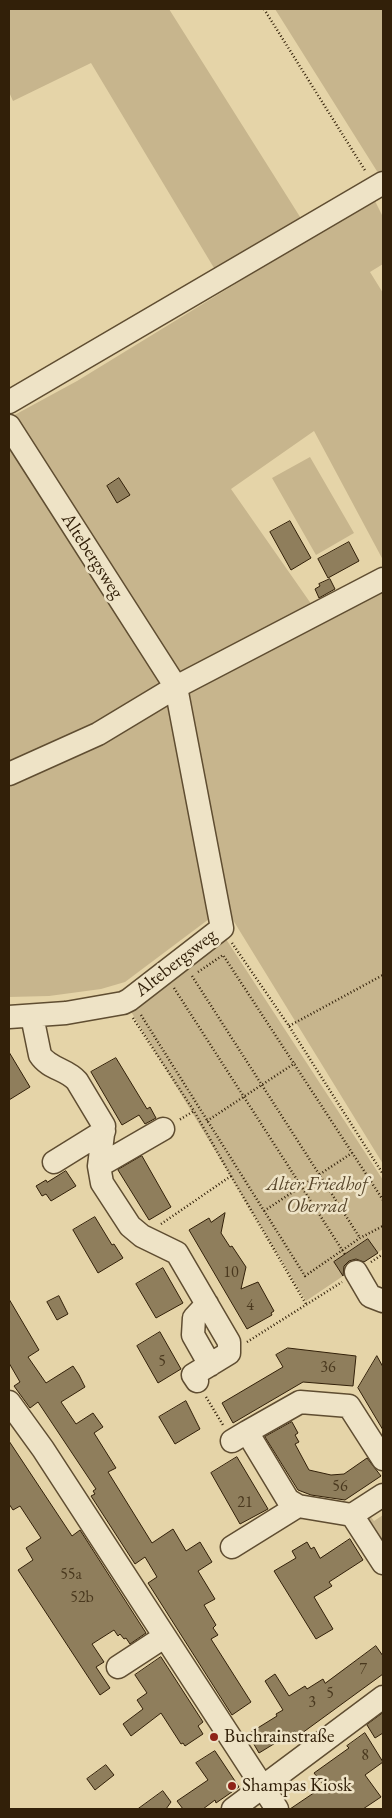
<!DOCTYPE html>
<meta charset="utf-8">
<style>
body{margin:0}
#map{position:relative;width:392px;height:1818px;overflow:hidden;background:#e5d4a8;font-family:"EB Garamond",serif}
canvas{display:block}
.frame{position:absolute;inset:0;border:10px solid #322009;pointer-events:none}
</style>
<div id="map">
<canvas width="392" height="1818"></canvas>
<div class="frame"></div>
</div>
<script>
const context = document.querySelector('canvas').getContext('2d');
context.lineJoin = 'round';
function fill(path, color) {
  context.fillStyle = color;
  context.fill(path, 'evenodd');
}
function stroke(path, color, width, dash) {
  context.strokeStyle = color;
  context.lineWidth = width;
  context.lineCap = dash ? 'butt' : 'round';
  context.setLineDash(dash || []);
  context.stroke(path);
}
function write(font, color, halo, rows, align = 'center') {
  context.font = font + ' "EB Garamond",serif';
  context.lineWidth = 5;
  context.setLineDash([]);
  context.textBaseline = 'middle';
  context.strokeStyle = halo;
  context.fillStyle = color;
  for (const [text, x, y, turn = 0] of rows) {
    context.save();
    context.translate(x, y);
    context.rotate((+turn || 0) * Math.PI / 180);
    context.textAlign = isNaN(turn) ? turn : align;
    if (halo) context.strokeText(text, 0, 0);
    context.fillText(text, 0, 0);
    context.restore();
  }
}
fill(new Path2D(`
 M9,9H169L302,220L214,268L91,63L13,101L9,92Z
 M275,9H383V174L380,176Z
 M374,199L383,217V264L370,272L383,293V560L314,431L231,489L314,608L383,585V1164L225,907L125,982L101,989L49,996L9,997V418L77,381Z
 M310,457L354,533L316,555L272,478Z
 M222,933L383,1180V1249L306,1301L127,1005Z
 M367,1512L374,1521L383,1515V1548L364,1517Z`), '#c7b58d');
const building = new Path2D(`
 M119,478L130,495L117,503L107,486Z
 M290,521L311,558L291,570L270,532Z
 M349,542L359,561L328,578L318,559Z
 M330,579L335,589L319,598L315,589L320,586L319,584Z
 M9,1052L30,1087L9,1100Z
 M116,1058L147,1109L150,1107L156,1118L145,1124L139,1115L122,1125L91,1072Z
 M142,1156L171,1207L149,1220L118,1170Z
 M66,1171L76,1186L51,1201L46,1194L42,1196L36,1186L46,1180L47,1182Z
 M225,1213L221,1233L230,1247L232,1246L246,1267L241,1289L258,1282L274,1311L271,1313L272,1315L247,1329L189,1230L209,1218L211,1222Z
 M95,1217L112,1245L114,1244L123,1258L98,1273L73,1230Z
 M368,1239L378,1253L364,1262L356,1259L349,1261L344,1266L343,1276L334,1262Z
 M163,1268L183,1303L156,1318L136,1284Z
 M59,1296L68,1314L57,1320L47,1302Z
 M9,1299L39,1350L28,1357L46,1383L73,1366L79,1375L85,1387L61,1402L76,1424L93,1413L103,1427L94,1433L116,1468L108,1472L152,1543L173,1529L186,1551L200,1542L212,1562L198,1571L215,1599L204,1605L216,1625L213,1628L218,1635L211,1639L251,1702L232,1715L148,1583L157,1577L145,1557L135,1564L91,1496L95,1494L93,1491L96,1489L38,1402L30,1408L14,1386L20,1382L9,1363Z
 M160,1332L181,1369L158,1383L137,1346Z
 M288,1348L356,1356L353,1386L303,1382L233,1423L222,1403L283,1367L276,1355Z
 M377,1356L383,1367V1430L358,1388Z
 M186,1401L200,1429L175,1444L159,1417Z
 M292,1422L298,1433L295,1435L299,1442L295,1444L309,1470L331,1475L344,1474L367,1458L381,1476L345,1500L311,1495L298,1490L265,1437Z
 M9,1441L72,1536L80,1530L146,1633L130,1644L126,1638L124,1639L120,1634L118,1636L114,1630L92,1644L104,1662L96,1667L110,1688L100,1695L18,1570L33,1560L26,1548L41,1538L20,1506L13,1510L9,1504Z
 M237,1457L268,1509L240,1524L211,1473Z
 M350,1539L363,1560L329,1582L332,1586L314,1597L333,1629L316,1639L274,1571L296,1558L292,1551L307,1542L311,1549L314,1547L320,1558Z
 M376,1646L383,1656V1674L298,1736L295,1731L259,1753L248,1734L277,1716L276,1714L283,1710L265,1681L275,1674L289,1696L305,1686L307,1689L323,1679L325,1683Z
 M161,1657L203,1722L198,1726L203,1734L185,1746L183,1743L181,1744L161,1713L131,1736L123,1724L143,1709L137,1700L147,1693L135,1675Z
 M383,1713V1733L375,1738L367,1725Z
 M365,1733L383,1762L365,1775L381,1797L363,1809H290L324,1786L314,1773L349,1748L347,1746Z
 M215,1751L239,1787L216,1803L215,1800L203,1809H183L177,1801L208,1780L196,1763Z
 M106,1765L114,1775L95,1790L87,1779Z
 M163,1791L171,1802L166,1809H138Z`);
fill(building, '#8f7e5c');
stroke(building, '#322009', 1);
const minor = new Path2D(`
 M9,402L383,183
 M9,426L176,687L222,928L129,1000L123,1003L66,1013L9,1017
 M9,774L98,734L176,687L383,579
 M32,1016L40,1055C49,1069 67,1069 77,1081L104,1126L99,1166L102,1183L130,1226L142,1236L177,1253L229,1342V1353L193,1375L197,1381
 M54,1162L104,1131
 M99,1166L163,1129
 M356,1272L370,1296L383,1301
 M207,1304L194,1318L193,1335L210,1365
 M9,1402L43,1449L277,1809
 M247,1432L300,1402L349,1406L383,1459
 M232,1441L247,1432L288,1500L298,1506
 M352,1515L383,1563
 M232,1547L298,1506L352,1515L383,1495
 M118,1667L164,1637
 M233,1809L383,1697`);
stroke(minor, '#5f4d31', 25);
stroke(new Path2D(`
 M264,9L366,172
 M232,943L289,1026L383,1174
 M198,972L223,955L383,1200
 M192,976L360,1238
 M174,988L346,1256
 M141,1015L305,1276L360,1238L383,1226
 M133,1018L194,1111
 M289,1026L383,975
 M207,1121L295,1063
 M231,1176L306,1304
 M264,1211L352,1153
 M161,1224L231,1176L194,1111L179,1120
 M371,1262L383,1254
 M247,1342L342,1282
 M206,1397L223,1425`), '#322009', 2.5, [1, 2.5]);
stroke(minor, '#eee3c6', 22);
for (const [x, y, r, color] of [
 [214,1737,5,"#8f2418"],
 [232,1786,5,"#8f2418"]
]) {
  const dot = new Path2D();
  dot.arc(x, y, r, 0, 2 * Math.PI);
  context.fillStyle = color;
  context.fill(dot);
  stroke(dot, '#eee3c6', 2);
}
write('16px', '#49381e', null, [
 ["10",231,1273],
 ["4",250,1306],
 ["5",162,1362],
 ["36",328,1368],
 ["56",340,1487],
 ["21",245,1503],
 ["55a",71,1575],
 ["52b",82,1598],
 ["7",363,1670],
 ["5",330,1694],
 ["3",312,1703],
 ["8",365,1756]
]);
write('19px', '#322009', '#eee3c6', [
 ["Altebergsweg",92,556,57],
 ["Altebergsweg",176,963,-38]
]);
write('italic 19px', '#57452a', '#eee3c6', [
 ["Alter Friedhof",317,1185],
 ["Oberrad",317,1207]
]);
write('19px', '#322009', '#eee3c6', [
 ["Buchrainstraße",224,1737],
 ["Shampas Kiosk",242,1786]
], 'left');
</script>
